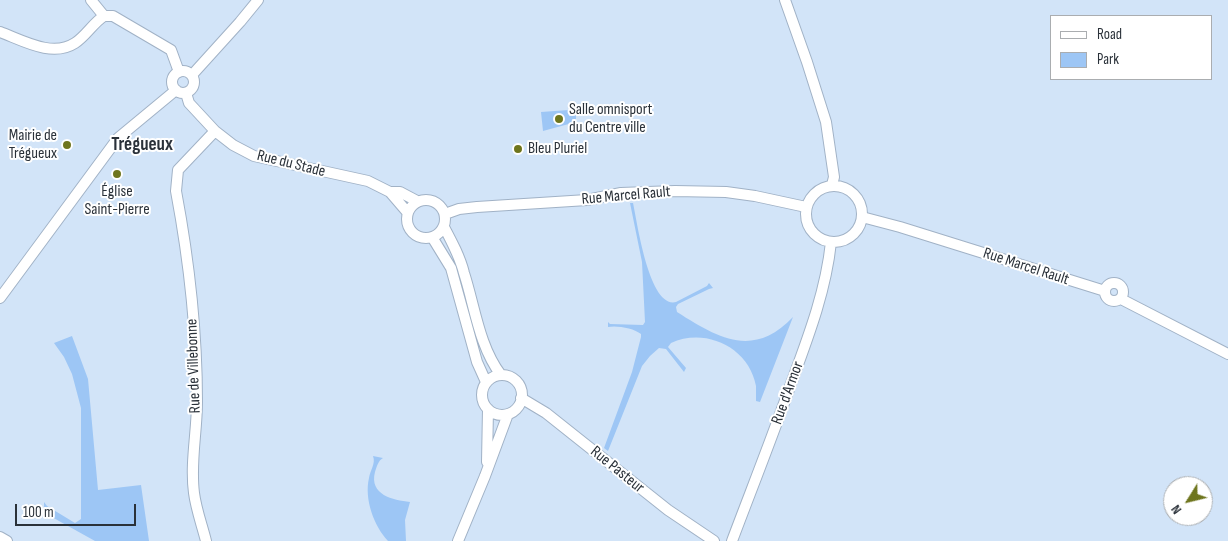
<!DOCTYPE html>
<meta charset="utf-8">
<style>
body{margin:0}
#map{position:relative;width:1228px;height:541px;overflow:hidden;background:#d2e4f8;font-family:"Sofia Sans Condensed",sans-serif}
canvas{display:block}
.legend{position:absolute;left:1050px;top:15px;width:162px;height:65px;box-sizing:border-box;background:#fff;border:1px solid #aaadb0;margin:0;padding:6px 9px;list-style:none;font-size:15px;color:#2a3139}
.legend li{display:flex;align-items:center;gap:10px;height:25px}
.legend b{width:25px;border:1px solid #aaadb0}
.north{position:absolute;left:1163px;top:476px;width:50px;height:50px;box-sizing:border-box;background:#fff;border:1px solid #aaadb0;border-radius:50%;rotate:234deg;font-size:14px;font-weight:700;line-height:20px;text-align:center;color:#2a3139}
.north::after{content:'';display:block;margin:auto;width:18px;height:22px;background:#6e751d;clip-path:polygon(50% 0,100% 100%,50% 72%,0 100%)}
.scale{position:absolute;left:15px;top:504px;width:121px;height:22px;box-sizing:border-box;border:2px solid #2a3139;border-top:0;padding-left:6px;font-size:15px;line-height:18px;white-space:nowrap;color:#2a3139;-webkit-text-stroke:4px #fff;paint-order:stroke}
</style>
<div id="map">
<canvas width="1228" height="541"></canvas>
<ul class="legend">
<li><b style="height:6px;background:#fff"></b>Road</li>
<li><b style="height:14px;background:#9dc6f5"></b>Park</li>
</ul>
<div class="north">N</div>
<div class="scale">100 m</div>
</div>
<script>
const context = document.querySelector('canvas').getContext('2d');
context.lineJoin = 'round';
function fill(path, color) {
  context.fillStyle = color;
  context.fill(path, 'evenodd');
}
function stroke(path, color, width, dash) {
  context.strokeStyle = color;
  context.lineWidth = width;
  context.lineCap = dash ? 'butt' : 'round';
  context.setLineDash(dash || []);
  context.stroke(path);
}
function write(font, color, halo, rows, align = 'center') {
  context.font = font + ' "Sofia Sans Condensed",sans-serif';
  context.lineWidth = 4;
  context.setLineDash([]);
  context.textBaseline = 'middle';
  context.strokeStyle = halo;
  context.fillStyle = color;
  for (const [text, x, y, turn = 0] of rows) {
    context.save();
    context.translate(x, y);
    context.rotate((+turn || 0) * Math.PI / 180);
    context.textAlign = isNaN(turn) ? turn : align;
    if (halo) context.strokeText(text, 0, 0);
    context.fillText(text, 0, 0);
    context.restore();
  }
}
fill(new Path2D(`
 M569,110V116L576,115V122L543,131L541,112Z
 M630,203H633C637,221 649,309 676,302L707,286L709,283L713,288L709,289L678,304L676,307L677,312C718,338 753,359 793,317L760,402L756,401C756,396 756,391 756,386C749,347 705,327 671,343L668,347L686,368L684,372L666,349L659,348L650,356L642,366L608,451L604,448L632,372L641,337V334C634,328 616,325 608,327V322L610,324L643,325L645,322L642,262Z
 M72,336L88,379L98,490L141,485L149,541H95L50,516L44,519V502L47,506L75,523L81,519V408L72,374L64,357L54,343Z
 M373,456L383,458C378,461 377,466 375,472C369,495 393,500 410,502L405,520L406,541H388C374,526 364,499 369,478C370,471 376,463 373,456Z`), '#9dc6f5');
const secondary = new Path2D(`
 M91,0L104,16
 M785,0L807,62L826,122L834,177L832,185
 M104,16H113L171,50L179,72
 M0,32C22,40 52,58 75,43C86,36 93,23 104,16
 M172 82a11 11 0 1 1 22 0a11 11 0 1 1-22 0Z
 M192,75L240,22L258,0
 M186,93L189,103L215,131L233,145L254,156L368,181L390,192H400L417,201
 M806 214a28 28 0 1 1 56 0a28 28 0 1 1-56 0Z
 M390,192L408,213
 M407 219a19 19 0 1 1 38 0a19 19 0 1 1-38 0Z
 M445,214L459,209L477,207L587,200L621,193L675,191L726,192L755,196L806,207
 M862,217L900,227L1105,291
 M444,227C452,242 460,257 464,273C475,307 479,346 501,375
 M432,237L451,268L477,362L486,382
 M1105 292a9 9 0 1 1 18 0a9 9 0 1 1-18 0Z
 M0,298L118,138L176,90
 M1121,299L1228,354
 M482 395a20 20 0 1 1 40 0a20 20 0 1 1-40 0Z
 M521,398L546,413L668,510L714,541
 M487,462L488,409
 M0,537L7,541
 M206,541C202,525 196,509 194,493C190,463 197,432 197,402C197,331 189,260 176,191L178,170L215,131
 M458,541L485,476L508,414
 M732,541C752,488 773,435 792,381C809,335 826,290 831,242`);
stroke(secondary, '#a1b2c6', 12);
stroke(secondary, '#fff', 10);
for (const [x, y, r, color] of [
 [559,119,5,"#6e751d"],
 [67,145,5,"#6e751d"],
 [518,149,5,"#6e751d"],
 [117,174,5,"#6e751d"]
]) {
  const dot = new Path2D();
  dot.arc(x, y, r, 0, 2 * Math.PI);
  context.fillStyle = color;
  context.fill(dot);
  stroke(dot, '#fff', 2);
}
write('16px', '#2a3139', '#fff', [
 ["Salle omnisport",569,110],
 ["du Centre ville",569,128],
 ["Mairie de",57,136,"right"],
 ["Trégueux",57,154,"right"],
 ["Bleu Pluriel",528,149],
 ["Église",117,192,"center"],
 ["Saint-Pierre",117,210,"center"]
], 'left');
write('16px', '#2a3139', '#fff', [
 ["Rue du Stade",291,164,14],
 ["Rue Marcel Rault",626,196,-5],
 ["Rue Marcel Rault",1026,267,18],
 ["Rue de Villebonne",194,366,-92],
 ["Rue d'Armor",788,393,-70],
 ["Rue Pasteur",617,470,39]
]);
write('bold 19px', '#2a3139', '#fff', [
 ["Trégueux",142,145]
]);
</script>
